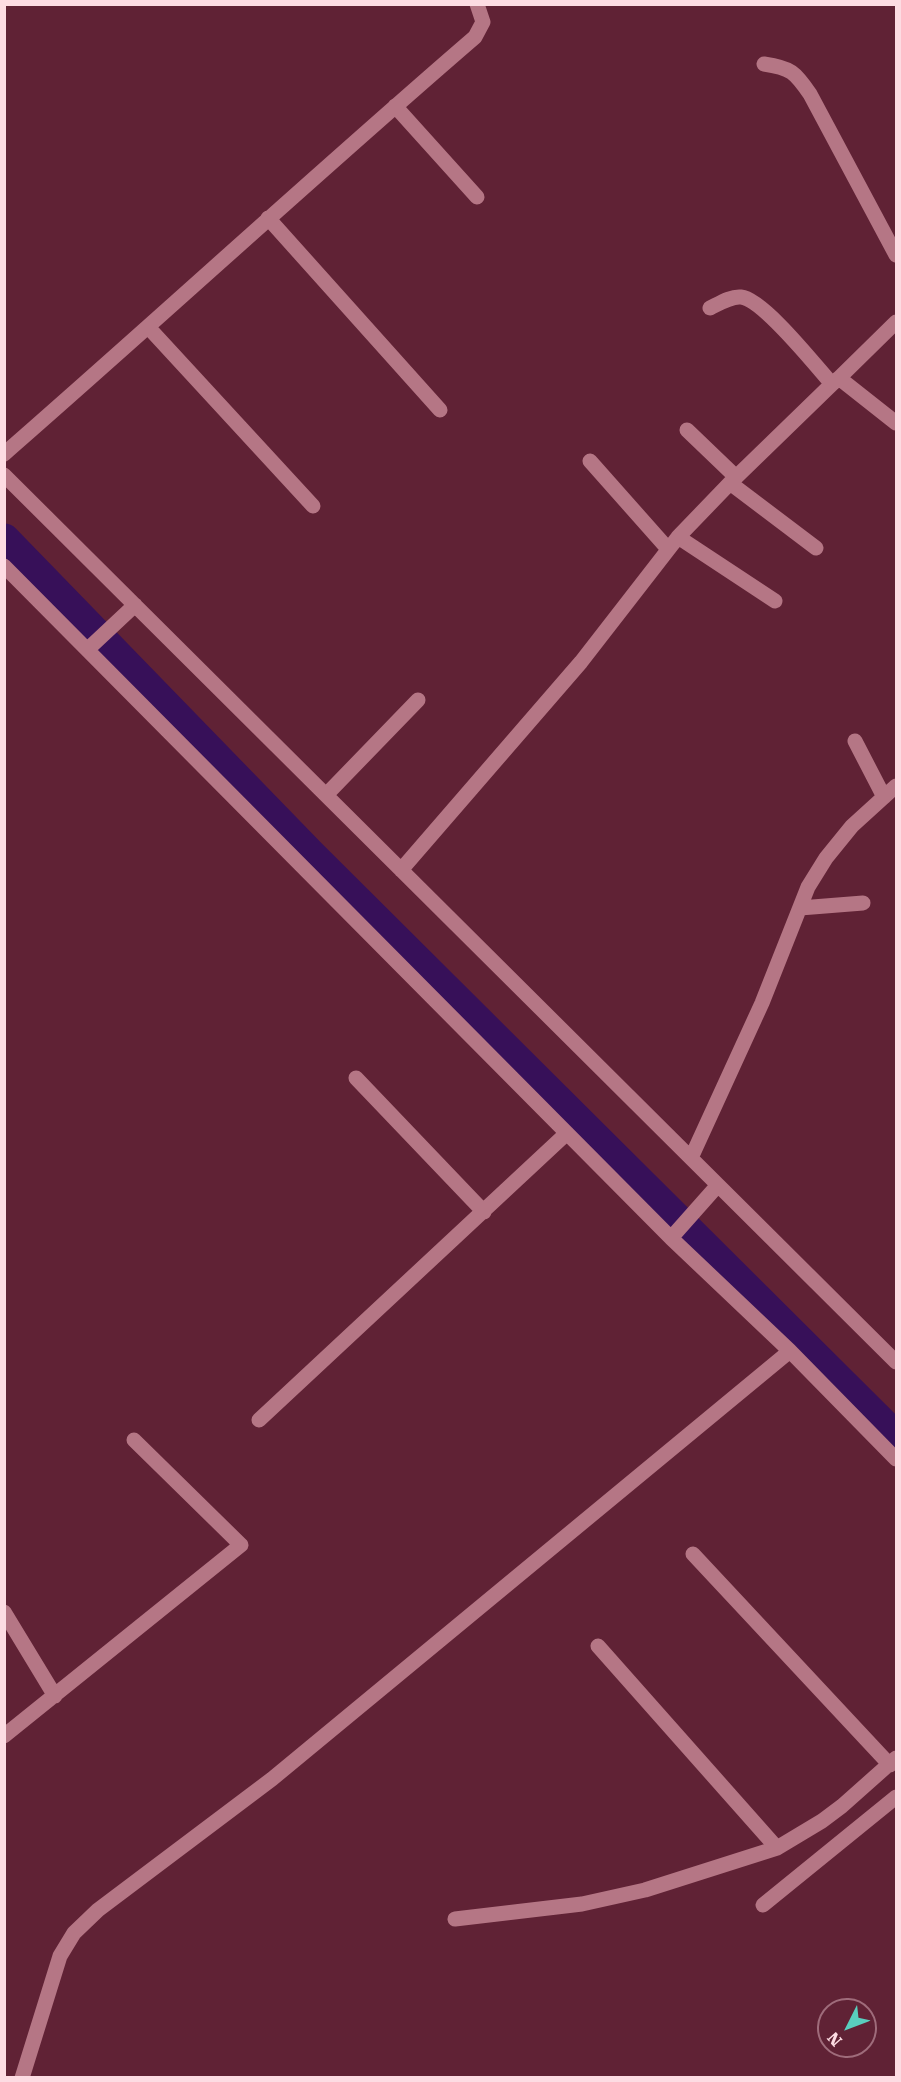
<!DOCTYPE html>
<style>
body{margin:0}
#map{position:relative;width:901px;height:2082px;overflow:hidden;background:#602235;font-family:"Roboto Serif",serif}
canvas{display:block}
.frame{position:absolute;inset:0;border:6px solid #fddce3;pointer-events:none}
.north{position:absolute;left:817px;top:1998px;width:60px;height:60px;box-sizing:border-box;background:#602235;border:2px solid #9f6c7b;border-radius:50%;rotate:228deg;font-size:16px;font-weight:700;line-height:24px;text-align:center;color:#fddce3}
.north::after{content:'';display:block;margin:auto;width:21px;height:27px;background:#59cebe;clip-path:polygon(50% 0,100% 100%,50% 72%,0 100%)}
</style>
<div id="map">
<canvas width="901" height="2082"></canvas>
<div class="frame"></div>
<div class="north">N</div>
</div>
<script>
const context = document.querySelector('canvas').getContext('2d');
context.lineJoin = 'round';
function stroke(path, color, width, dash) {
  context.strokeStyle = color;
  context.lineWidth = width;
  context.lineCap = dash ? 'butt' : 'round';
  context.setLineDash(dash || []);
  context.stroke(path);
}
stroke(new Path2D(`
 M4,540L310,855L896,1438`), '#371059', 33);
stroke(new Path2D(`
 M764,64C791,68 795,72 810,94L896,255
 M395,106L477,197
 M268,218L440,410
 M710,308C720,303 731,296 741,297C763,299 815,365 832,384
 M149,328L313,506
 M839,378L896,322
 M687,430L736,477
 M4,454C162,316 316,174 475,37L483,22L477,4
 M590,461L668,549
 M4,475L896,1362
 M730,483L816,548
 M678,537L775,601
 M4,566L671,1238L790,1351L896,1459
 M88,649L135,605
 M855,741L884,797
 M326,795L418,700
 M401,870L581,662L678,537L730,483L832,384L839,378L896,423
 M800,908L863,903
 M356,1078L484,1212
 M691,1158L762,1003L808,887L826,858L852,826L896,786
 M671,1238L718,1185
 M259,1420L567,1133
 M693,1554L890,1765
 M4,1612L55,1696
 M598,1646L777,1848
 M4,1736L241,1545L134,1440
 M763,1905L896,1797
 M455,1919L582,1904L645,1890L777,1848L822,1821L842,1806L896,1758
 M22,2078L60,1956L74,1933L98,1910L272,1779L790,1351`), '#b57685', 15);
</script>
